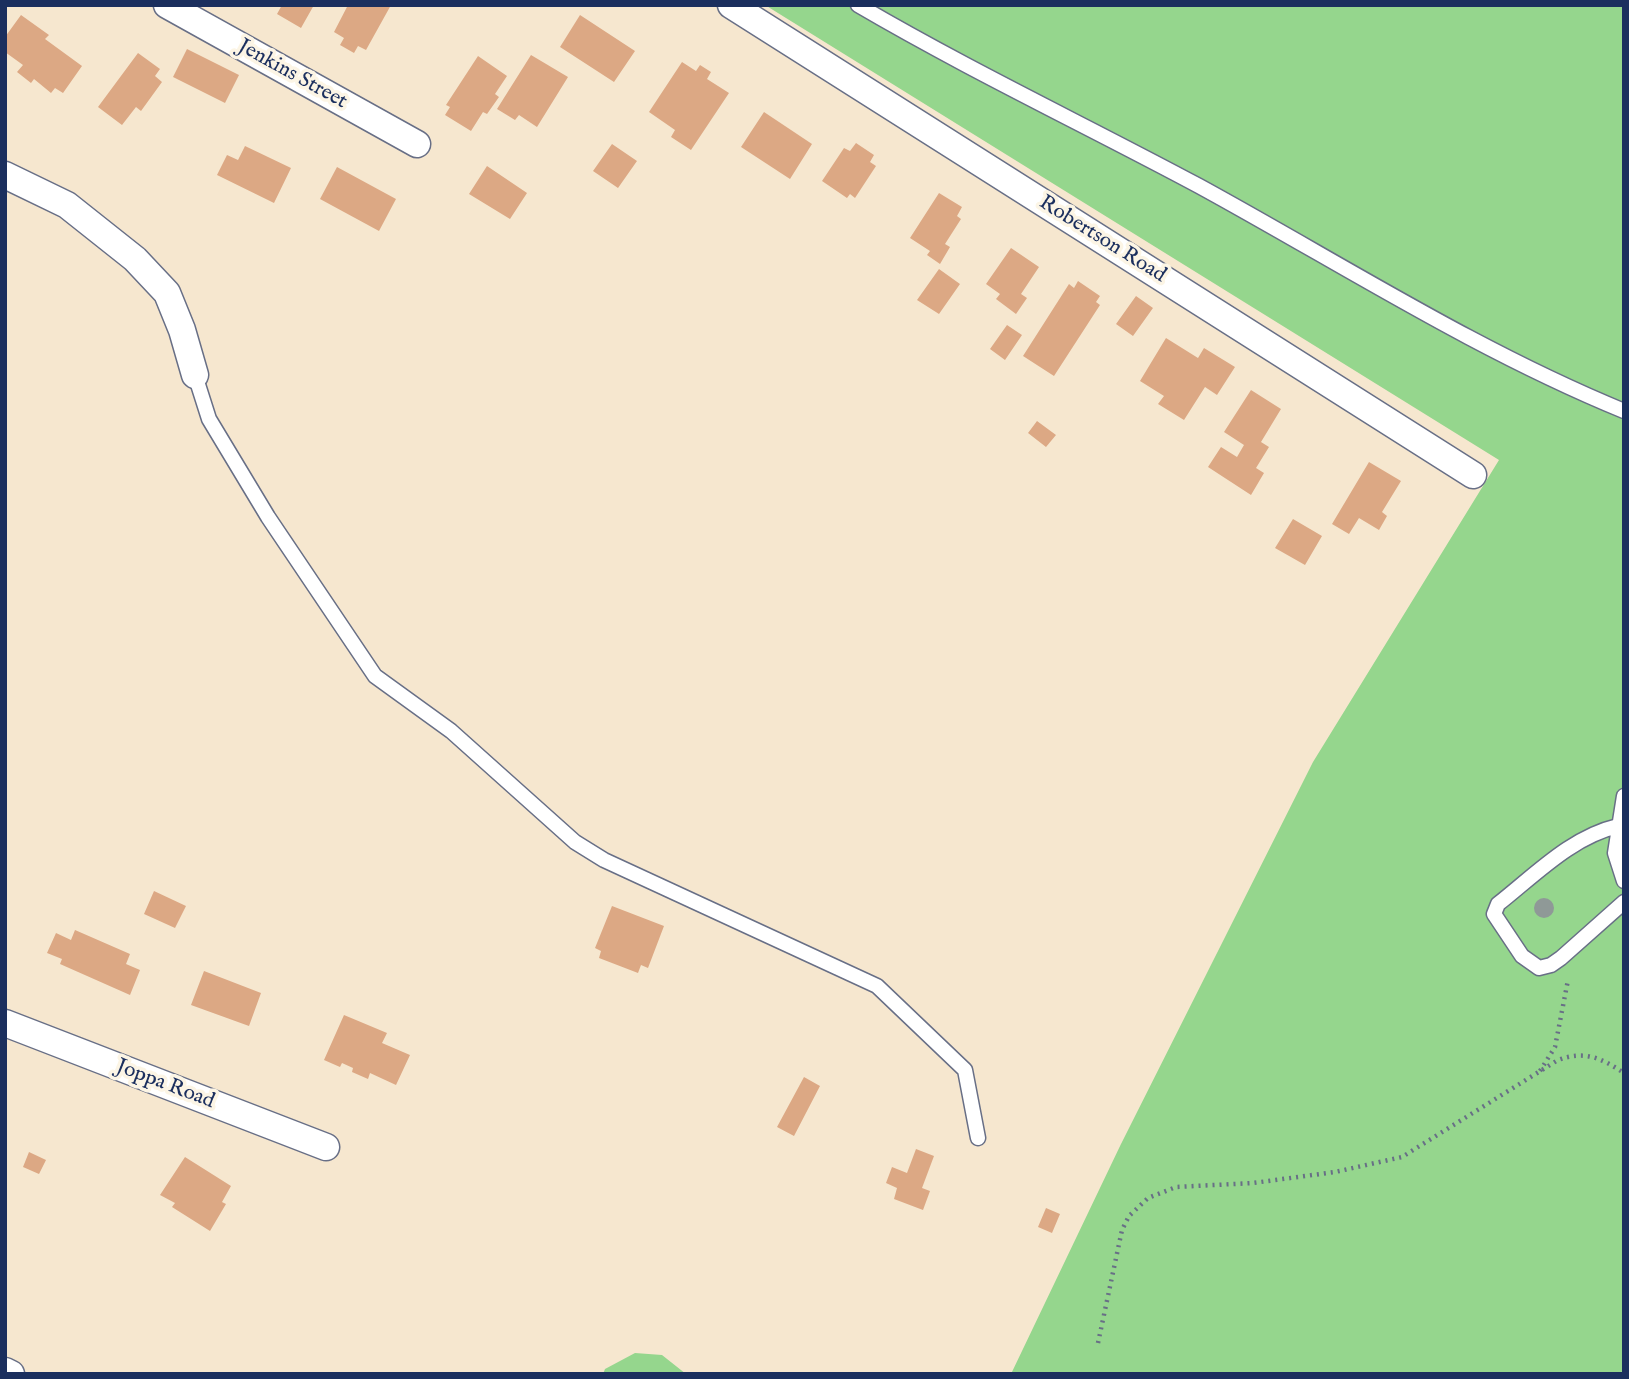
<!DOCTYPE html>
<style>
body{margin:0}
#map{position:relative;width:1629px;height:1379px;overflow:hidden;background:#f6e7cf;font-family:"IM FELL English",serif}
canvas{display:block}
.frame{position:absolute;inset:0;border:7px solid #1b2f5e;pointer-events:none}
</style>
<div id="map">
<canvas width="1629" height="1379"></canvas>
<div class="frame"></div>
</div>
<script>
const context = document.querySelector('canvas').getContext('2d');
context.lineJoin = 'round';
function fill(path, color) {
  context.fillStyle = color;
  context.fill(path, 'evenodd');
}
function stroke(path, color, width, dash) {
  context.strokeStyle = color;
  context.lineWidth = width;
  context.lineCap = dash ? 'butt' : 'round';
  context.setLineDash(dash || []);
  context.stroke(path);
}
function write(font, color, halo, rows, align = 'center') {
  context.font = font + ' "IM FELL English",serif';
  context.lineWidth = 7;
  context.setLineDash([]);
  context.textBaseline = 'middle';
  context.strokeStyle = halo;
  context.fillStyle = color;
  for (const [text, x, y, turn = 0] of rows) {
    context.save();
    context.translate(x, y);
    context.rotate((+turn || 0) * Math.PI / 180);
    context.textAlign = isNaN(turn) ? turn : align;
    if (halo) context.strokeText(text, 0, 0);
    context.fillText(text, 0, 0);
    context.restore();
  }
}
fill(new Path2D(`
 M765,5H1624V1374H1011L1121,1144L1313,762L1499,460Z
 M635,1353L662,1355L686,1374H603L605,1369Z`), '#95d68d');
fill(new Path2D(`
 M282,5H314L301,28L277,14Z
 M348,5H391L366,50L358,46L354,53L340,45L344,38L334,32Z
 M21,15L49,35L45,39L82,66L63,93L55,88L51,93L34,79L31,83L17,72L23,65L5,52V37Z
 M580,15L635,51L614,82L560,47Z
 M187,49L239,75L225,103L173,77Z
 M138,53L160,69L155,76L162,82L141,111L136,107L122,125L98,107Z
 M531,55L568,77L537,127L519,115L515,120L497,109Z
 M478,56L507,76L495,94L499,97L487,114L483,112L471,131L445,115L450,107L446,105Z
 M682,62L696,71L700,65L711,72L707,79L729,93L691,150L671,137L675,130L649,112Z
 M764,112L812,144L790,179L741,147Z
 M856,143L874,155L870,162L876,166L855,198L850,194L847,198L822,181L844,148L850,151Z
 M612,144L637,161L618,188L593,171Z
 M245,146L291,168L274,203L217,175L227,155L238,160Z
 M487,166L527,193L510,219L469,194Z
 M337,167L396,199L379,231L320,199Z
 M939,193L962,207L957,216L961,219L945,244L950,247L940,264L927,255L930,251L910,238Z
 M1011,248L1039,267L1021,294L1027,298L1016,314L996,299L1000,294L986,284Z
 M939,269L960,284L939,314L917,300Z
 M1078,281L1100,296L1096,302L1100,305L1054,376L1023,356L1069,284L1074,288Z
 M1136,296L1153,308L1133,336L1116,324Z
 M1007,325L1022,335L1005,360L990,349Z
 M1166,338L1198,358L1204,348L1235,367L1217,395L1205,387L1184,420L1158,404L1164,396L1140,381Z
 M1251,390L1281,409L1261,442L1269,447L1256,468L1264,473L1251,495L1208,467L1221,447L1237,457L1244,445L1224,432Z
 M1037,421L1056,435L1046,447L1028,433Z
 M1369,462L1401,481L1382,512L1387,516L1379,530L1359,518L1349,534L1332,524Z
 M1293,519L1322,536L1305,565L1275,548Z
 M154,891L186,906L175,928L144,914Z
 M612,906L664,926L648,968L641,965L638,973L599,958L601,951L595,948Z
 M75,930L130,954L126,964L140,970L130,995L60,964L62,959L47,953L56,933L71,940Z
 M204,971L261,993L249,1026L191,1005Z
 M344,1015L387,1033L382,1043L410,1055L396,1085L370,1073L368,1079L352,1072L353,1068L342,1063L340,1067L324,1060Z
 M804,1077L820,1086L794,1136L777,1127Z
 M916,1149L934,1156L922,1188L930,1191L923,1210L894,1199L897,1188L886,1183L892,1167L907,1173Z
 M29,1152L46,1160L39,1174L23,1167Z
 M185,1157L231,1186L222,1202L226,1204L210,1231L172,1207L175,1203L160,1195Z
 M1046,1208L1060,1214L1052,1233L1038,1227Z`), '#dca884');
const lane = new Path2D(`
 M858,5C969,70 1085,125 1199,186C1340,263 1475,350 1624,411
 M195,375L209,419L268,517L375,676L451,731L575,842L604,860L877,986L965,1070L978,1138
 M1624,796L1615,853L1624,881
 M1618,826C1571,837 1535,875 1498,904L1494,914L1522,956L1539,968L1551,965L1561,958L1624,902`);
const street = new Path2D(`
 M167,5L417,144
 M731,5L1473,475
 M5,175L67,205L135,259L167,293L182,330L195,375
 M5,1023L326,1147
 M5,1371L11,1374`);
stroke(lane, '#686f86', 17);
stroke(street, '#686f86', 29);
stroke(new Path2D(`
 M1540,1071L1555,1047L1568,980
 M1098,1343L1122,1230L1129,1216L1148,1198L1176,1187L1253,1183L1335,1172L1402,1157L1558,1060C1585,1050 1601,1058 1624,1073`), '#686f86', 4.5, [2, 5]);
stroke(lane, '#fff', 14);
stroke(street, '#fff', 26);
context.fillStyle = '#8f9997';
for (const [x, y] of [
 [1544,908]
]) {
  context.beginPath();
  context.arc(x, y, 10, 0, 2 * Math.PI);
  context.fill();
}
write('21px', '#1b2f5e', '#fcf5e5', [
 ["Jenkins Street",292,75,29],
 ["Robertson Road",1102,240,32],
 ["Joppa Road",165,1085,21]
]);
</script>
